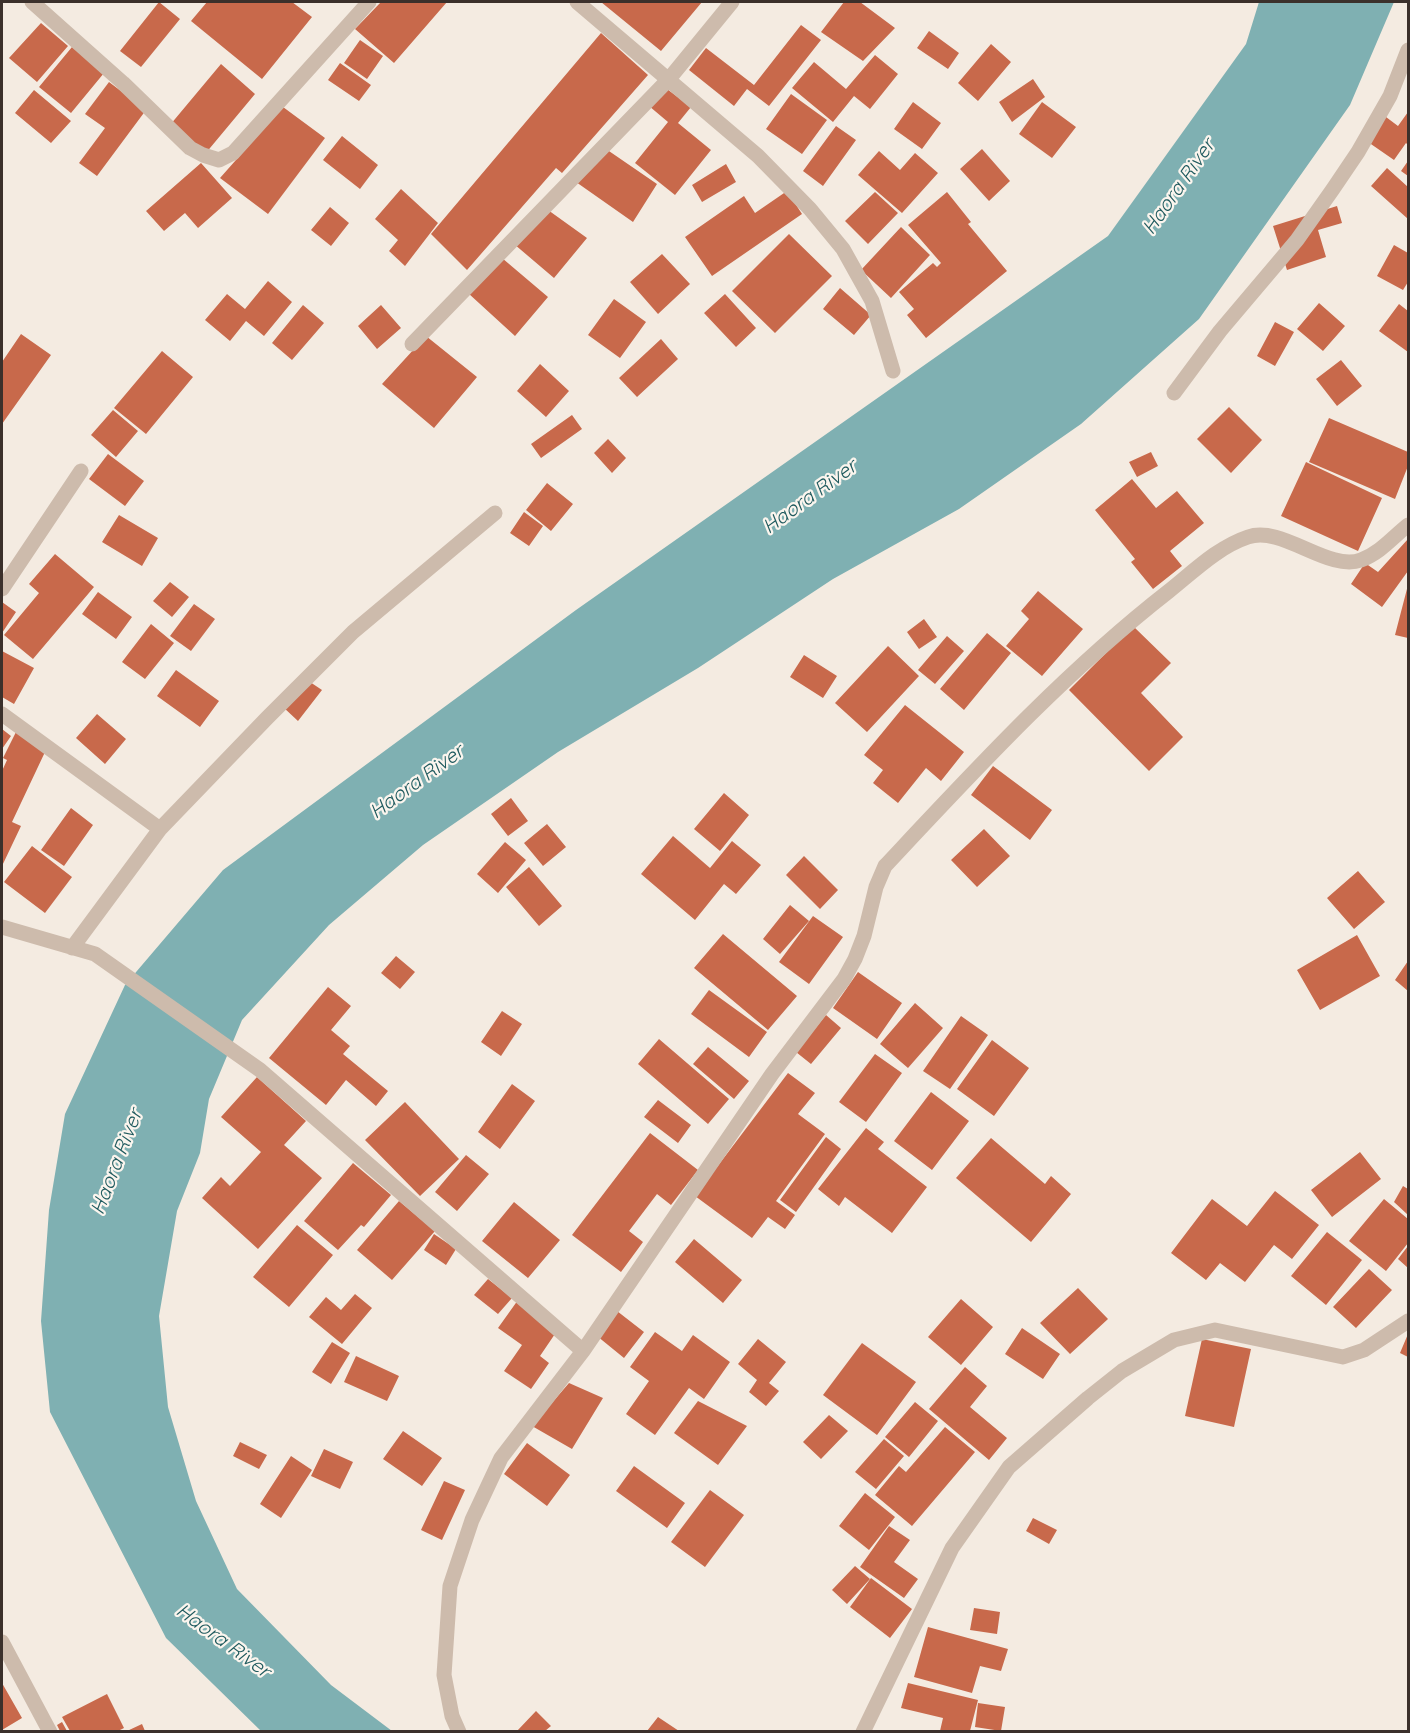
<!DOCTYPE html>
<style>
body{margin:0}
#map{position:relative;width:1410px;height:1733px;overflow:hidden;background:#f4ebe1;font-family:Quicksand,sans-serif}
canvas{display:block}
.frame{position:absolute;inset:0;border:3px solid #3b302b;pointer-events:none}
</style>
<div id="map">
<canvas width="1410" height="1733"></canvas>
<div class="frame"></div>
</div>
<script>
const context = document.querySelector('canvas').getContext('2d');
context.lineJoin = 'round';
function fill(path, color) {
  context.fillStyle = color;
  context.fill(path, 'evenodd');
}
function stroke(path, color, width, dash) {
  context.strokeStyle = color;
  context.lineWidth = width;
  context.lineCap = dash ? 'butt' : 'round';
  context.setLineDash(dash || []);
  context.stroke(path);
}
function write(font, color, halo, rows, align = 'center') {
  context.font = font + ' Quicksand,sans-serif';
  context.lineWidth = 4.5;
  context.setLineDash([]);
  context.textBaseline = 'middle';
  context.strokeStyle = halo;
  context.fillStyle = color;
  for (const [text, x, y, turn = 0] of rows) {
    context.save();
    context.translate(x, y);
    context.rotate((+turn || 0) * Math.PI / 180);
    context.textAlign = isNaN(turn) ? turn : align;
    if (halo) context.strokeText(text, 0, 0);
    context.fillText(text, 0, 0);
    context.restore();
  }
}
fill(new Path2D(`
 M1259,2H1394L1350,105L1199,319L1081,424L959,509L833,579L698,668L558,752L423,845L329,925L242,1020L209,1099L200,1153L177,1211L159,1316L168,1407L196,1501L237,1589L331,1685L392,1731H261L166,1638L50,1412L41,1321L49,1210L65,1114L125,985L223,870L576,610L1108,236L1246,44Z`), '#7fb0b2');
fill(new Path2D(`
 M159,2L180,19L141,67L120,51Z
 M207,2H292L312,17L262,79L191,21Z
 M381,2H447L394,63L355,29Z
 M601,2H702L661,51Z
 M844,2H860L895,28L863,61L821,32Z
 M41,23L68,46L37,82L9,58Z
 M801,25L821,40L769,106L747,89L734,106L689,70L706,48L754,85Z
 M929,31L959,53L948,69L917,48Z
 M601,33L648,75L562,173L556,168L467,270L431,234Z
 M360,40L383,56L367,79L344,63Z
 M991,44L1011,62L978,101L958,83Z
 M72,47L104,73L71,113L39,87Z
 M875,55L898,74L870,109L854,96L833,122L792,88L814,62L846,89Z
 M340,63L371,85L359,101L328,80Z
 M221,64L255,94L205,154L170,125Z
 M1033,79L1045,97L1012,122L999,102Z
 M109,82L146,110L97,176L79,163L105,128L85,114Z
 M667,89L691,107L678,123L711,150L675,195L635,163L668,122L649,106Z
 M34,90L71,121L51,143L15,113Z
 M791,94L827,120L802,154L766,129Z
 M913,102L941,123L922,149L894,129Z
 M1042,102L1076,127L1052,158L1019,134Z
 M283,107L325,138L268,214L220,178Z
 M1408,112V145L1406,143L1394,160L1368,142L1386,117L1398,126Z
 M836,126L856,140L823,186L803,171Z
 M342,136L378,165L360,189L323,160Z
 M606,149L657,184L633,222L576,182Z
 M982,149L1010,181L989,201L960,169Z
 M879,151L900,170L915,153L938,173L902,213L858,175Z
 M1408,161V176L1401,171Z
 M201,163L232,198L198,228L185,213L164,231L146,211Z
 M726,164L736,182L702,202L692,185Z
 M1387,168L1408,187V219L1371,186Z
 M401,189L438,223L405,266L389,251L398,240L375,219Z
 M787,191L802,214L712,276L685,237L744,196L755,213Z
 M875,192L898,213L868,244L845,221Z
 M947,192L971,222L968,224L1007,271L926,338L907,315L914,309L899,292L933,263L937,267L941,263L908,225Z
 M1337,206L1342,223L1318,230L1326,257L1287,270L1273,226Z
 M330,207L349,223L331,246L311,230Z
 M548,210L587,238L554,278L514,244Z
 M901,227L930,255L891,298L861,270Z
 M789,234L832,276L775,333L732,291Z
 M1394,245L1408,253V282L1403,290L1377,276Z
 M662,254L690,284L658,314L630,282Z
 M502,258L548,297L515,336L468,293Z
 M268,281L292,302L264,336L246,321L230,341L205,320L227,294L245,309Z
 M840,288L871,315L854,335L823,309Z
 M725,294L756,328L736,347L704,313Z
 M614,299L646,322L620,358L588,335Z
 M1319,303L1345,326L1323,351L1297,329Z
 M1399,304L1408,311V352L1379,331Z
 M303,305L324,323L292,360L272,343Z
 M381,305L401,328L377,349L358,326Z
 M1275,322L1294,332L1275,366L1257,356Z
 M21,334L51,355L2,424V362Z
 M426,336L477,377L434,428L382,384Z
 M661,339L678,359L637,397L619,378Z
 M162,351L193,377L146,434L114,408Z
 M1341,360L1362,386L1337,406L1316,379Z
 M540,364L569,391L546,417L517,391Z
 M1229,407L1262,440L1231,473L1197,439Z
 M113,410L138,431L116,457L91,435Z
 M572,415L582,429L541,458L531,444Z
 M1329,418L1408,452V466L1395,499L1309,462Z
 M608,439L626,458L612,473L594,453Z
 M1151,452L1158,466L1137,477L1129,462Z
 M108,454L144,481L125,506L89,479Z
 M1306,462L1382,498L1358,551L1281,516Z
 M1132,479L1156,508L1177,491L1204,523L1170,551L1182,566L1153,589L1131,562L1135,559L1095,510Z
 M547,483L573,504L551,531L526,510Z
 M524,512L543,526L529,546L510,533Z
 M119,515L158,538L142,566L102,542Z
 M1408,539V571L1382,607L1351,584L1365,563L1378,572Z
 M55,554L94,587L33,659L4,635L39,593L29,584Z
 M170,582L189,597L172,617L153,601Z
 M1408,585V638L1395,635Z
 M1038,591L1083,629L1042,676L1006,646L1029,619L1021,611Z
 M98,592L132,617L116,639L82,614Z
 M2,602L16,612L2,633Z
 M194,604L215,619L191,651L170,636Z
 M924,619L937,637L919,649L907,632Z
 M151,624L174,643L145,679L122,662Z
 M1133,626L1171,663L1141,693L1183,737L1149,771L1069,690Z
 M987,633L1011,653L964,710L940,689Z
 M947,636L964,651L935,684L918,670Z
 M888,646L919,676L867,732L835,703Z
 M2,651L34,668L14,704L2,697Z
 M804,655L837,676L823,698L790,677Z
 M176,670L219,701L200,727L157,696Z
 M310,682L322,690L298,721L283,707Z
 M905,705L964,752L941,781L926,768L898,803L873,783L883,770L864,755Z
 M97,714L126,739L105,764L76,738Z
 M2,729L11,736L2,749Z
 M17,730L45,752L12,822L21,826L2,866V771L7,760L3,758Z
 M993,766L1052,810L1030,840L971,795Z
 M724,793L749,815L720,851L694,829Z
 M511,798L528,821L508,836L491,814Z
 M71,808L93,825L64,866L41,850Z
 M547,824L566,847L543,866L524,843Z
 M984,829L1010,856L977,887L951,860Z
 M673,836L710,868L732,841L761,865L736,894L724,884L695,920L641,874Z
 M505,842L526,860L498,893L477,874Z
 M32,846L72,877L45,913L4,882Z
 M804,856L838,890L820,909L786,875Z
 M529,867L562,906L539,926L506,887Z
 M1358,871L1385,902L1354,929L1327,898Z
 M790,905L809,921L780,954L763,939Z
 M813,916L843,937L809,984L779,962Z
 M723,934L797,996L768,1030L694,968Z
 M1357,935L1380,976L1320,1010L1297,970Z
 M396,956L415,972L400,989L381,973Z
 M1408,961V991L1395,980Z
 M858,972L902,1003L877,1039L833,1008Z
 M328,987L351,1006L331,1030L350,1046L343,1054L388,1091L376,1106L346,1080L326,1105L269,1058Z
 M709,990L767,1032L749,1057L691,1014Z
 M915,1003L943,1028L908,1068L880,1044Z
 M502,1011L522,1024L501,1056L481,1042Z
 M826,1015L841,1028L811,1064L796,1052Z
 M961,1016L988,1035L950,1089L923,1071Z
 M659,1039L729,1099L708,1124L638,1064Z
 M992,1040L1029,1068L994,1116L957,1089Z
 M708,1047L749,1081L734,1099L693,1064Z
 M875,1054L902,1073L866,1122L839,1102Z
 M788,1073L815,1093L798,1114L825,1134L776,1201L795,1215L785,1229L768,1217L752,1238L695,1196Z
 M257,1077L306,1121L284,1145L322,1178L258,1249L202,1198L221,1177L230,1186L261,1152L221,1117Z
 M512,1084L535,1101L500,1149L478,1132Z
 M931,1092L969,1121L932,1170L894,1141Z
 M658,1100L691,1125L678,1143L644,1117Z
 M405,1102L459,1159L420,1196L365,1140Z
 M866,1128L884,1142L878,1149L927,1187L892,1233L845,1197L839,1206L818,1189Z
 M650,1133L698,1170L671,1205L657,1194L629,1231L643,1242L621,1272L572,1235Z
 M826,1137L841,1149L796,1212L780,1200Z
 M991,1138L1045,1184L1051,1176L1071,1194L1031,1242L956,1178Z
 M1360,1152L1381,1179L1332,1217L1311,1190Z
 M466,1155L489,1174L457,1211L435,1192Z
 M353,1163L391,1195L364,1227L361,1225L338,1250L304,1221Z
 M1403,1186L1408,1189V1215L1394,1202Z
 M1275,1191L1319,1225L1292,1259L1274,1245L1245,1282L1220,1263L1206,1280L1171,1253L1212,1199L1247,1226Z
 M1384,1199L1408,1219V1243L1386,1271L1349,1241Z
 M399,1201L435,1231L392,1280L357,1250Z
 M514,1202L560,1240L528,1278L482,1241Z
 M297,1225L333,1255L289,1307L253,1277Z
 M1327,1232L1362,1260L1326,1305L1291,1276Z
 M434,1234L456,1249L446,1265L424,1250Z
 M694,1239L742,1280L723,1303L675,1262Z
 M1408,1246V1268L1398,1259Z
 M1369,1269L1392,1290L1356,1328L1333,1307Z
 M488,1279L512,1298L498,1314L474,1295Z
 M1078,1288L1108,1319L1070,1354L1040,1323Z
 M355,1294L372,1308L342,1344L309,1317L326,1297L341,1310Z
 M961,1299L993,1327L961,1365L928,1337Z
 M518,1300L559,1328L540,1356L549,1363L531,1389L504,1371L522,1345L498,1328Z
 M617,1311L644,1332L624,1358L597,1336Z
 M1022,1328L1060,1354L1043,1379L1005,1354Z
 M655,1332L682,1351L693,1335L730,1362L704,1399L689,1388L655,1435L626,1414L649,1381L630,1367Z
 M1408,1334V1357L1400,1353Z
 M758,1339L786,1362L769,1383L779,1391L766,1406L749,1392L757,1380L738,1364Z
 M1202,1339L1251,1349L1234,1427L1185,1416Z
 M332,1342L350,1353L331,1384L312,1372Z
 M862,1343L916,1382L877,1435L823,1395Z
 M356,1356L399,1376L387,1401L344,1382Z
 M965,1367L987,1386L970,1407L1007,1438L989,1460L929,1409Z
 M569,1383L603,1398L572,1449L532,1426Z
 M698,1401L747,1426L718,1465L674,1433Z
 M915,1402L938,1421L909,1457L885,1437Z
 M829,1415L848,1431L821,1459L803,1442Z
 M945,1427L975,1452L912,1526L875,1495L899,1466L906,1472Z
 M403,1431L442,1458L422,1486L383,1459Z
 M884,1439L904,1456L876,1489L855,1472Z
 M240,1442L267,1455L259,1469L233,1456Z
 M527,1443L570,1475L547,1506L504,1474Z
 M324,1449L353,1462L340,1489L311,1476Z
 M291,1456L312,1470L281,1518L260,1504Z
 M634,1466L685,1503L667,1528L616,1491Z
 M444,1481L465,1490L442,1540L421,1530Z
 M710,1490L744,1515L705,1567L671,1542Z
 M865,1493L895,1517L869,1550L839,1526Z
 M1033,1518L1057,1530L1049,1544L1026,1531Z
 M889,1526L910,1540L894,1562L918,1579L904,1598L860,1567Z
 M855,1566L870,1579L847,1604L832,1590Z
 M871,1578L912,1609L890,1638L850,1607Z
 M974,1608L1000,1612L997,1634L970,1630Z
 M928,1627L1008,1649L1001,1671L980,1666L972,1693L914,1677Z
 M2,1683L22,1718L2,1730Z
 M908,1683L978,1700L970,1731H940L943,1718L901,1708Z
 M107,1694L124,1728L118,1731H70L62,1717Z
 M978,1703L1005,1707L1001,1731L975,1727Z
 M536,1711L551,1726L545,1731H517Z
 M658,1717L679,1731H647Z
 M62,1722L67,1731H60L57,1725Z
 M142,1724L145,1731H127Z`), '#c8694b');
stroke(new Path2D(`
 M32,2L123,83L190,148L203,155L219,160L233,153L369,2
 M577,2L758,156L810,209L843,249L872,301L893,371
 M412,344L669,79L732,2
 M1174,393L1220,331L1297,240L1333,189L1358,152L1390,96L1408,50
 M2,589L81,471
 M2,714L160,829
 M2,927L95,954L260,1070L583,1351
 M72,948L160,829L267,718L353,632L495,513
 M2,1642L50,1732
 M459,1732L452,1716L444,1675L450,1586L472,1520L501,1458L583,1351L772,1074L844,979L855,959L864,936L876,887L885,866C975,770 1065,672 1169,591C1194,571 1218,547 1248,537C1282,525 1328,572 1361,560C1380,553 1393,537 1408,525
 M863,1732L952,1548L1009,1467L1088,1398L1122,1371L1174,1340L1215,1330L1343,1357L1364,1350L1408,1321`), '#cdbbac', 15);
write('italic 20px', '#1f5a5e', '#fbf5ee', [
 ["Haora River",1179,187,-55],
 ["Haora River",810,497,-36],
 ["Haora River",417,782,-36],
 ["Haora River",117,1162,-69],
 ["Haora River",223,1641,36]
]);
</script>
